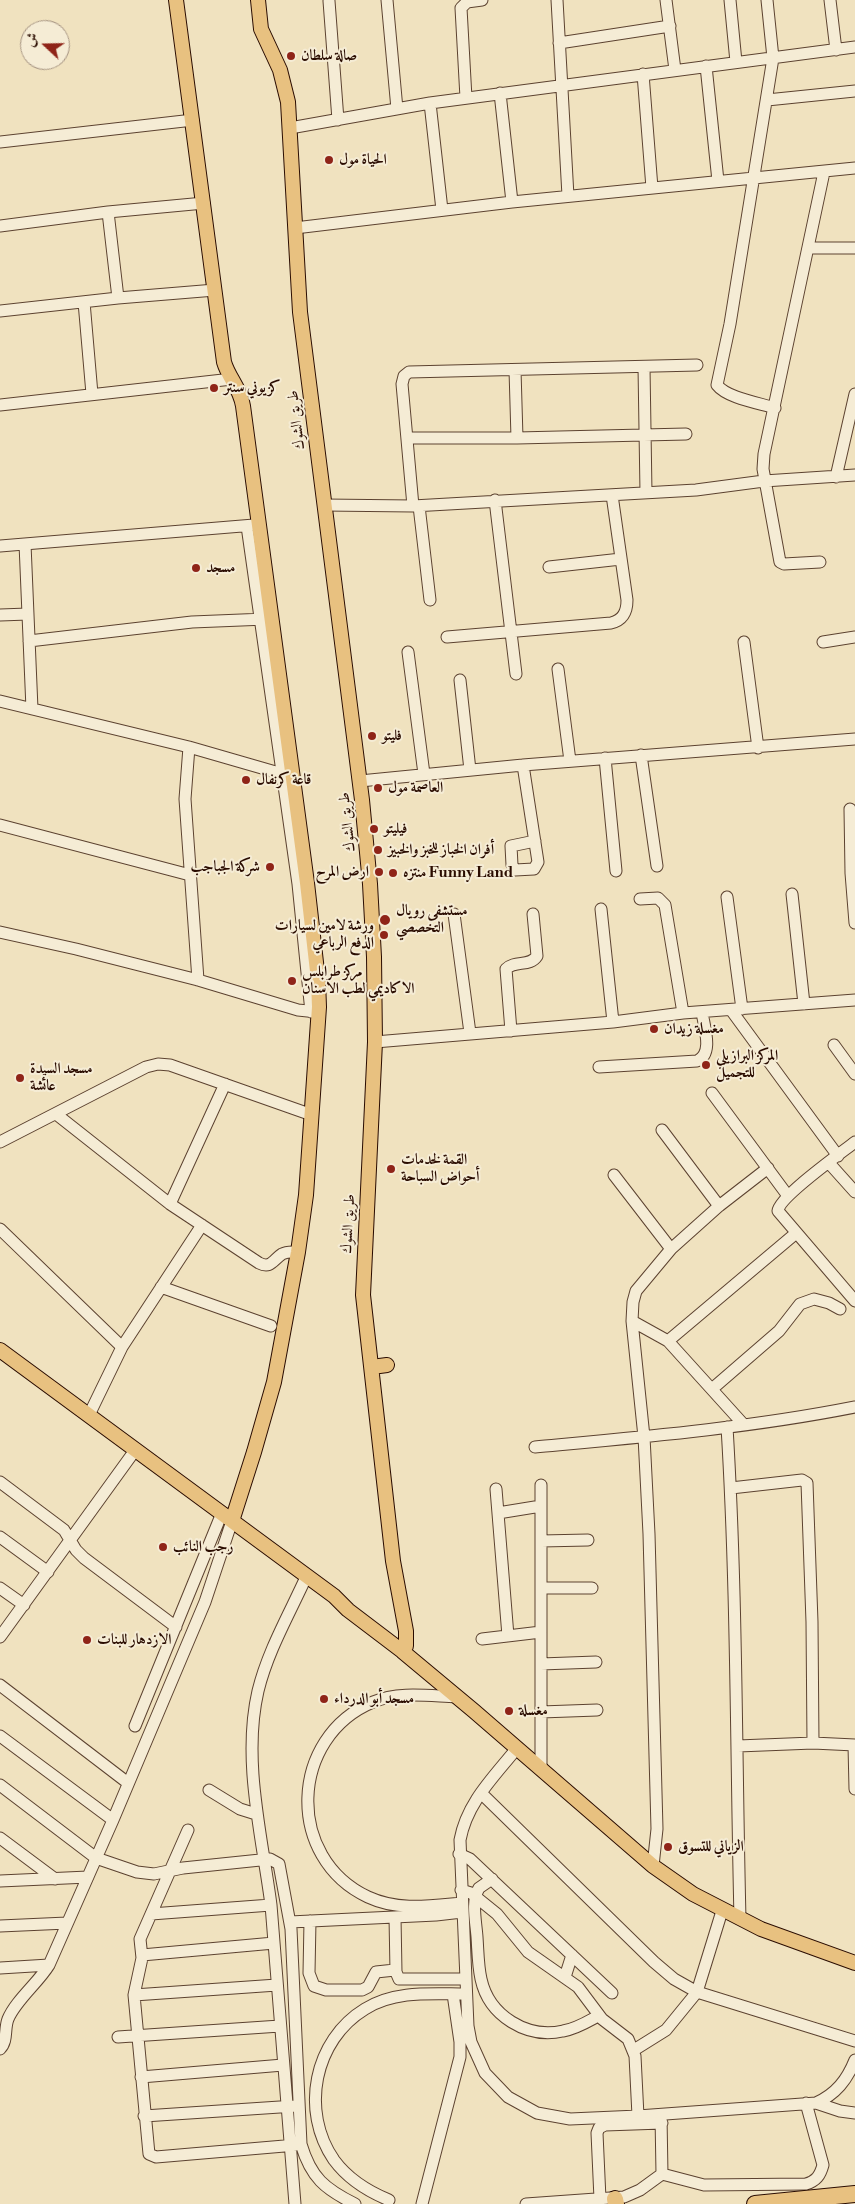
<!DOCTYPE html>
<meta charset="utf-8">
<style>
body{margin:0}
#map{position:relative;width:855px;height:2204px;overflow:hidden;background:#f0e2bf;font-family:"Libre Bodoni",Amiri,serif}
canvas{display:block}
.north{position:absolute;left:20px;top:20px;width:50px;height:50px;box-sizing:border-box;background:#f5ecd5;border:1px solid #a49280;border-radius:50%;rotate:291deg;font-size:14px;font-weight:700;line-height:20px;text-align:center;color:#2a0c00}
.north::after{content:'';display:block;margin:auto;width:18px;height:22px;background:#8f2418;clip-path:polygon(50% 0,100% 100%,50% 72%,0 100%)}
</style>
<div id="map">
<canvas width="855" height="2204"></canvas>
<div class="north">ش</div>
</div>
<script>
const context = document.querySelector('canvas').getContext('2d');
context.lineJoin = 'round';
function stroke(path, color, width, dash) {
  context.strokeStyle = color;
  context.lineWidth = width;
  context.lineCap = dash ? 'butt' : 'round';
  context.setLineDash(dash || []);
  context.stroke(path);
}
function write(font, color, halo, rows, align = 'center') {
  context.font = font + ' "Libre Bodoni",Amiri,serif';
  context.lineWidth = 4;
  context.setLineDash([]);
  context.textBaseline = 'middle';
  context.strokeStyle = halo;
  context.fillStyle = color;
  for (const [text, x, y, turn = 0] of rows) {
    context.save();
    context.translate(x, y);
    context.rotate((+turn || 0) * Math.PI / 180);
    context.textAlign = isNaN(turn) ? turn : align;
    if (halo) context.strokeText(text, 0, 0);
    context.fillText(text, 0, 0);
    context.restore();
  }
}
const minor = new Path2D(`
 M387,0L397,109
 M557,0L568,196
 M666,0L675,70
 M730,0L736,62
 M767,0L773,58L730,324L717,385C727,398 759,403 775,408
 M830,0L836,50
 M329,1L338,120
 M559,43L670,26
 M706,66L718,181
 M643,74L652,188
 M500,93L512,202
 M466,98L461,8L467,2L482,0
 M767,100L855,91
 M430,103L442,210
 M290,128L430,103L855,47
 M0,142L193,120
 M108,212L118,298
 M0,226L108,212L204,203
 M295,228L512,202L855,168
 M808,248H855
 M84,302L92,394
 M0,311L118,298L215,290
 M644,367L646,493
 M515,370L517,438
 M0,405L232,379
 M407,438H517L686,434
 M836,477L855,394
 M495,500L516,674
 M324,505L413,506L696,490L764,481L855,475
 M413,506L402,384L404,376L409,372L697,365
 M419,506L430,600
 M247,526L298,884L311,1012
 M25,544L32,709
 M0,546L254,525
 M820,562L784,564L780,562L763,469L764,454L824,172
 M549,567L621,559
 M0,615L28,614
 M447,637L611,623C623,620 627,612 627,600L612,495
 M29,641L192,622L266,619
 M744,642L758,748
 M823,642L855,637
 M408,652L424,774
 M558,669L570,761
 M460,680L470,770
 M0,701L189,747L286,775
 M189,747L185,799L198,980
 M641,755L657,866
 M605,758L616,871
 M523,765L538,862L534,869L515,870L512,865L511,846L535,841
 M360,781L523,765L855,739
 M850,809L851,873L855,923
 M0,825L190,875
 M792,894L804,1004
 M727,897L742,1009
 M640,899L658,898L665,905L683,1013
 M601,909L613,1022
 M454,914L470,1033
 M0,932L76,949L198,980L298,1010L317,1012
 M731,1010L838,1156
 M511,1031L506,969C515,960 530,967 537,956L533,914
 M375,1042L613,1022L683,1013L855,1000
 M834,1045L855,1074
 M599,1067L697,1061C714,1054 704,1027 702,1012
 M712,1093L788,1196
 M56,1114L170,1204L259,1263C271,1269 273,1260 282,1254C287,1251 293,1252 298,1252
 M662,1130L719,1206
 M0,1142L146,1067L158,1064L170,1065L312,1115
 M855,1142C841,1153 779,1197 778,1211L855,1301
 M829,1163L855,1192
 M614,1175L671,1249
 M170,1204L225,1084
 M0,1229L122,1347
 M161,1287L271,1326
 M632,1321L668,1341L744,1425
 M668,1341L795,1234
 M712,1389L779,1331L800,1304L814,1299L829,1303L840,1309
 M89,1415L122,1347L202,1225
 M727,1427C737,1591 736,1755 740,1919
 M535,1447C642,1437 749,1428 855,1407
 M0,1482L64,1530L76,1550L84,1558L176,1627
 M541,1485V1769
 M731,1488L802,1480L807,1483L812,1622L813,1743
 M496,1489L508,1636
 M498,1513L541,1506
 M0,1537L48,1572
 M541,1541L588,1540
 M0,1588L24,1605
 M541,1588H592
 M0,1637L136,1449
 M482,1639L541,1632
 M541,1664L596,1662
 M0,1685L128,1783
 M456,1697C429,1696 399,1691 373,1702C289,1737 285,1858 368,1897C398,1911 429,1906 461,1903
 M541,1712L597,1710
 M135,1726L222,1513
 M0,1736L113,1820
 M854,1745L855,1789
 M738,1746L813,1743L855,1745
 M517,1748C494,1777 467,1802 460,1840L468,2026L471,2042L485,2073L508,2097L537,2113L570,2119L638,2116L816,2103C836,2094 847,2080 855,2060
 M0,1785L96,1858L137,1872L154,1874L183,1868L270,1859L279,1864L291,1929L301,2144C311,2178 325,2189 355,2204
 M209,1790L240,1809L256,1814
 M481,1793L654,1962L674,1979L697,1992L855,2041
 M188,1830L140,1939L142,1958L134,1995L149,2154L156,2157L296,2145
 M0,1838L55,1879
 M459,1854L470,1859L612,1993
 M653,1866L657,1829L649,1534L644,1437L632,1321L633,1302L636,1291L671,1249L719,1206L768,1168
 M492,1879L479,1888C471,1901 476,1922 477,1937C478,1951 478,1966 481,1979C489,2016 527,2039 563,2031C576,2029 587,2022 598,2016
 M0,1881L88,1877
 M461,1890L471,1893L497,1914L528,1952L578,1987L602,2019L628,2039L635,2056L638,2116
 M151,1914L271,1905
 M395,1917L396,1972L399,1979H465
 M310,1921L309,1973L314,1986L326,1990H362L368,1987L376,1972L395,1970
 M290,1922L436,1915L462,1912
 M0,1926L67,1923
 M142,1955L274,1943
 M0,1968L49,1965
 M565,1977L572,1955
 M134,1995L277,1985
 M118,2037L280,2026
 M0,2049C8,2041 4,2029 8,2019C16,2000 38,1983 49,1965L113,1820L205,1602L232,1521
 M634,2050L666,2030L697,1992L722,1911
 M141,2077L283,2065
 M816,2103L840,2111L855,2113
 M144,2116L295,2106
 M661,2116L662,2174
 M600,2199L597,2133L599,2128L605,2125L662,2123
 M389,2200C367,2191 348,2179 334,2160C300,2111 314,2040 365,2009C395,1990 432,1994 466,1994
 M295,2204L271,1905C262,1836 242,1760 258,1691C268,1650 290,1613 307,1575
 M422,2204L460,2057V2042L453,1994
 M526,2204L624,2197L640,2190L662,2174L704,2185L806,2184C816,2181 820,2176 823,2165L806,2103`);
const major = new Path2D(`
 M176,0L224,362C229,379 240,387 243,406L307,883L318,980L319,1007L306,1195L298,1252L274,1382L254,1452L232,1521
 M258,0L261,29L280,70L288,102L300,312L362,800L370,884L374,957L375,1042L363,1295L393,1561L406,1631V1646
 M0,1350L334,1596L348,1610L402,1651L474,1711L653,1866L693,1894L761,1929L855,1963
 M372,1367L387,1365`);
const highway = new Path2D(`
 M615,2199L616,2204
 M755,2204L855,2194`);
stroke(minor, '#5c4230', 13);
stroke(major, '#2a0c00', 16);
stroke(highway, '#2a0c00', 18);
stroke(minor, '#f5ecd5', 11);
stroke(major, '#e8c180', 14);
stroke(highway, '#e8c180', 16);
for (const [x, y, r, color] of [
 [291,56,5,"#8f2418"],
 [329,160,5,"#8f2418"],
 [214,388,5,"#8f2418"],
 [196,568,5,"#8f2418"],
 [372,736,5,"#8f2418"],
 [246,780,5,"#8f2418"],
 [378,788,5,"#8f2418"],
 [374,829,5,"#8f2418"],
 [378,850,5,"#8f2418"],
 [270,867,5,"#8f2418"],
 [379,872,5,"#8f2418"],
 [393,873,5,"#8f2418"],
 [385,920,6,"#8f2418"],
 [384,935,5,"#8f2418"],
 [292,981,5,"#8f2418"],
 [654,1029,5,"#8f2418"],
 [706,1065,5,"#8f2418"],
 [20,1078,5,"#8f2418"],
 [391,1169,5,"#8f2418"],
 [163,1547,5,"#8f2418"],
 [87,1640,5,"#8f2418"],
 [324,1699,5,"#8f2418"],
 [509,1711,5,"#8f2418"],
 [668,1847,5,"#8f2418"]
]) {
  const dot = new Path2D();
  dot.arc(x, y, r, 0, 2 * Math.PI);
  context.fillStyle = color;
  context.fill(dot);
  stroke(dot, '#f5ecd5', 2);
}
write('bold 15px', '#2a0c00', '#f5ecd5', [
 ["صالة سلطان",301,56],
 ["الحياة مول",339,160],
 ["كزيوني سنتر",224,388],
 ["مسجد",206,568],
 ["فليتو",382,736],
 ["قاعة كرنفال",256,780],
 ["العاصمة مول",388,788],
 ["فيليتو",384,829],
 ["أفران الخباز للخبز والخبيز",388,850],
 ["شركة الجباجب",260,867,"right"],
 ["ارض المرح",369,872,"right"],
 ["منتزه Funny Land",403,873],
 ["مستشفى رويال",396,911],
 ["التخصصي",396,928],
 ["ورشة لامين لسيارات",374,926,"right"],
 ["الدفع الرباعي",374,943,"right"],
 ["مركز طرابلس",302,972],
 ["الاكاديمي لطب الاسنان",302,989],
 ["مغسلة زيدان",664,1029],
 ["المركز البرازيلي",716,1056],
 ["للتجميل",716,1073],
 ["مسجد السيدة",30,1069],
 ["عائشة",30,1086],
 ["القمة لخدمات",401,1160],
 ["أحواض السباحة",401,1177],
 ["رجب النائب",173,1547],
 ["الازدهار للبنات",97,1640],
 ["مسجد أبو الدرداء",334,1699],
 ["مغسلة",519,1711],
 ["الزياني للتسوق",678,1847]
], 'left');
write('15px', '#2a0c00', '#f5ecd5', [
 ["طريق الشوك",297,420,-97],
 ["طريق الشوك",348,822,-96],
 ["طريق الشوك",349,1224,-87]
]);
</script>
